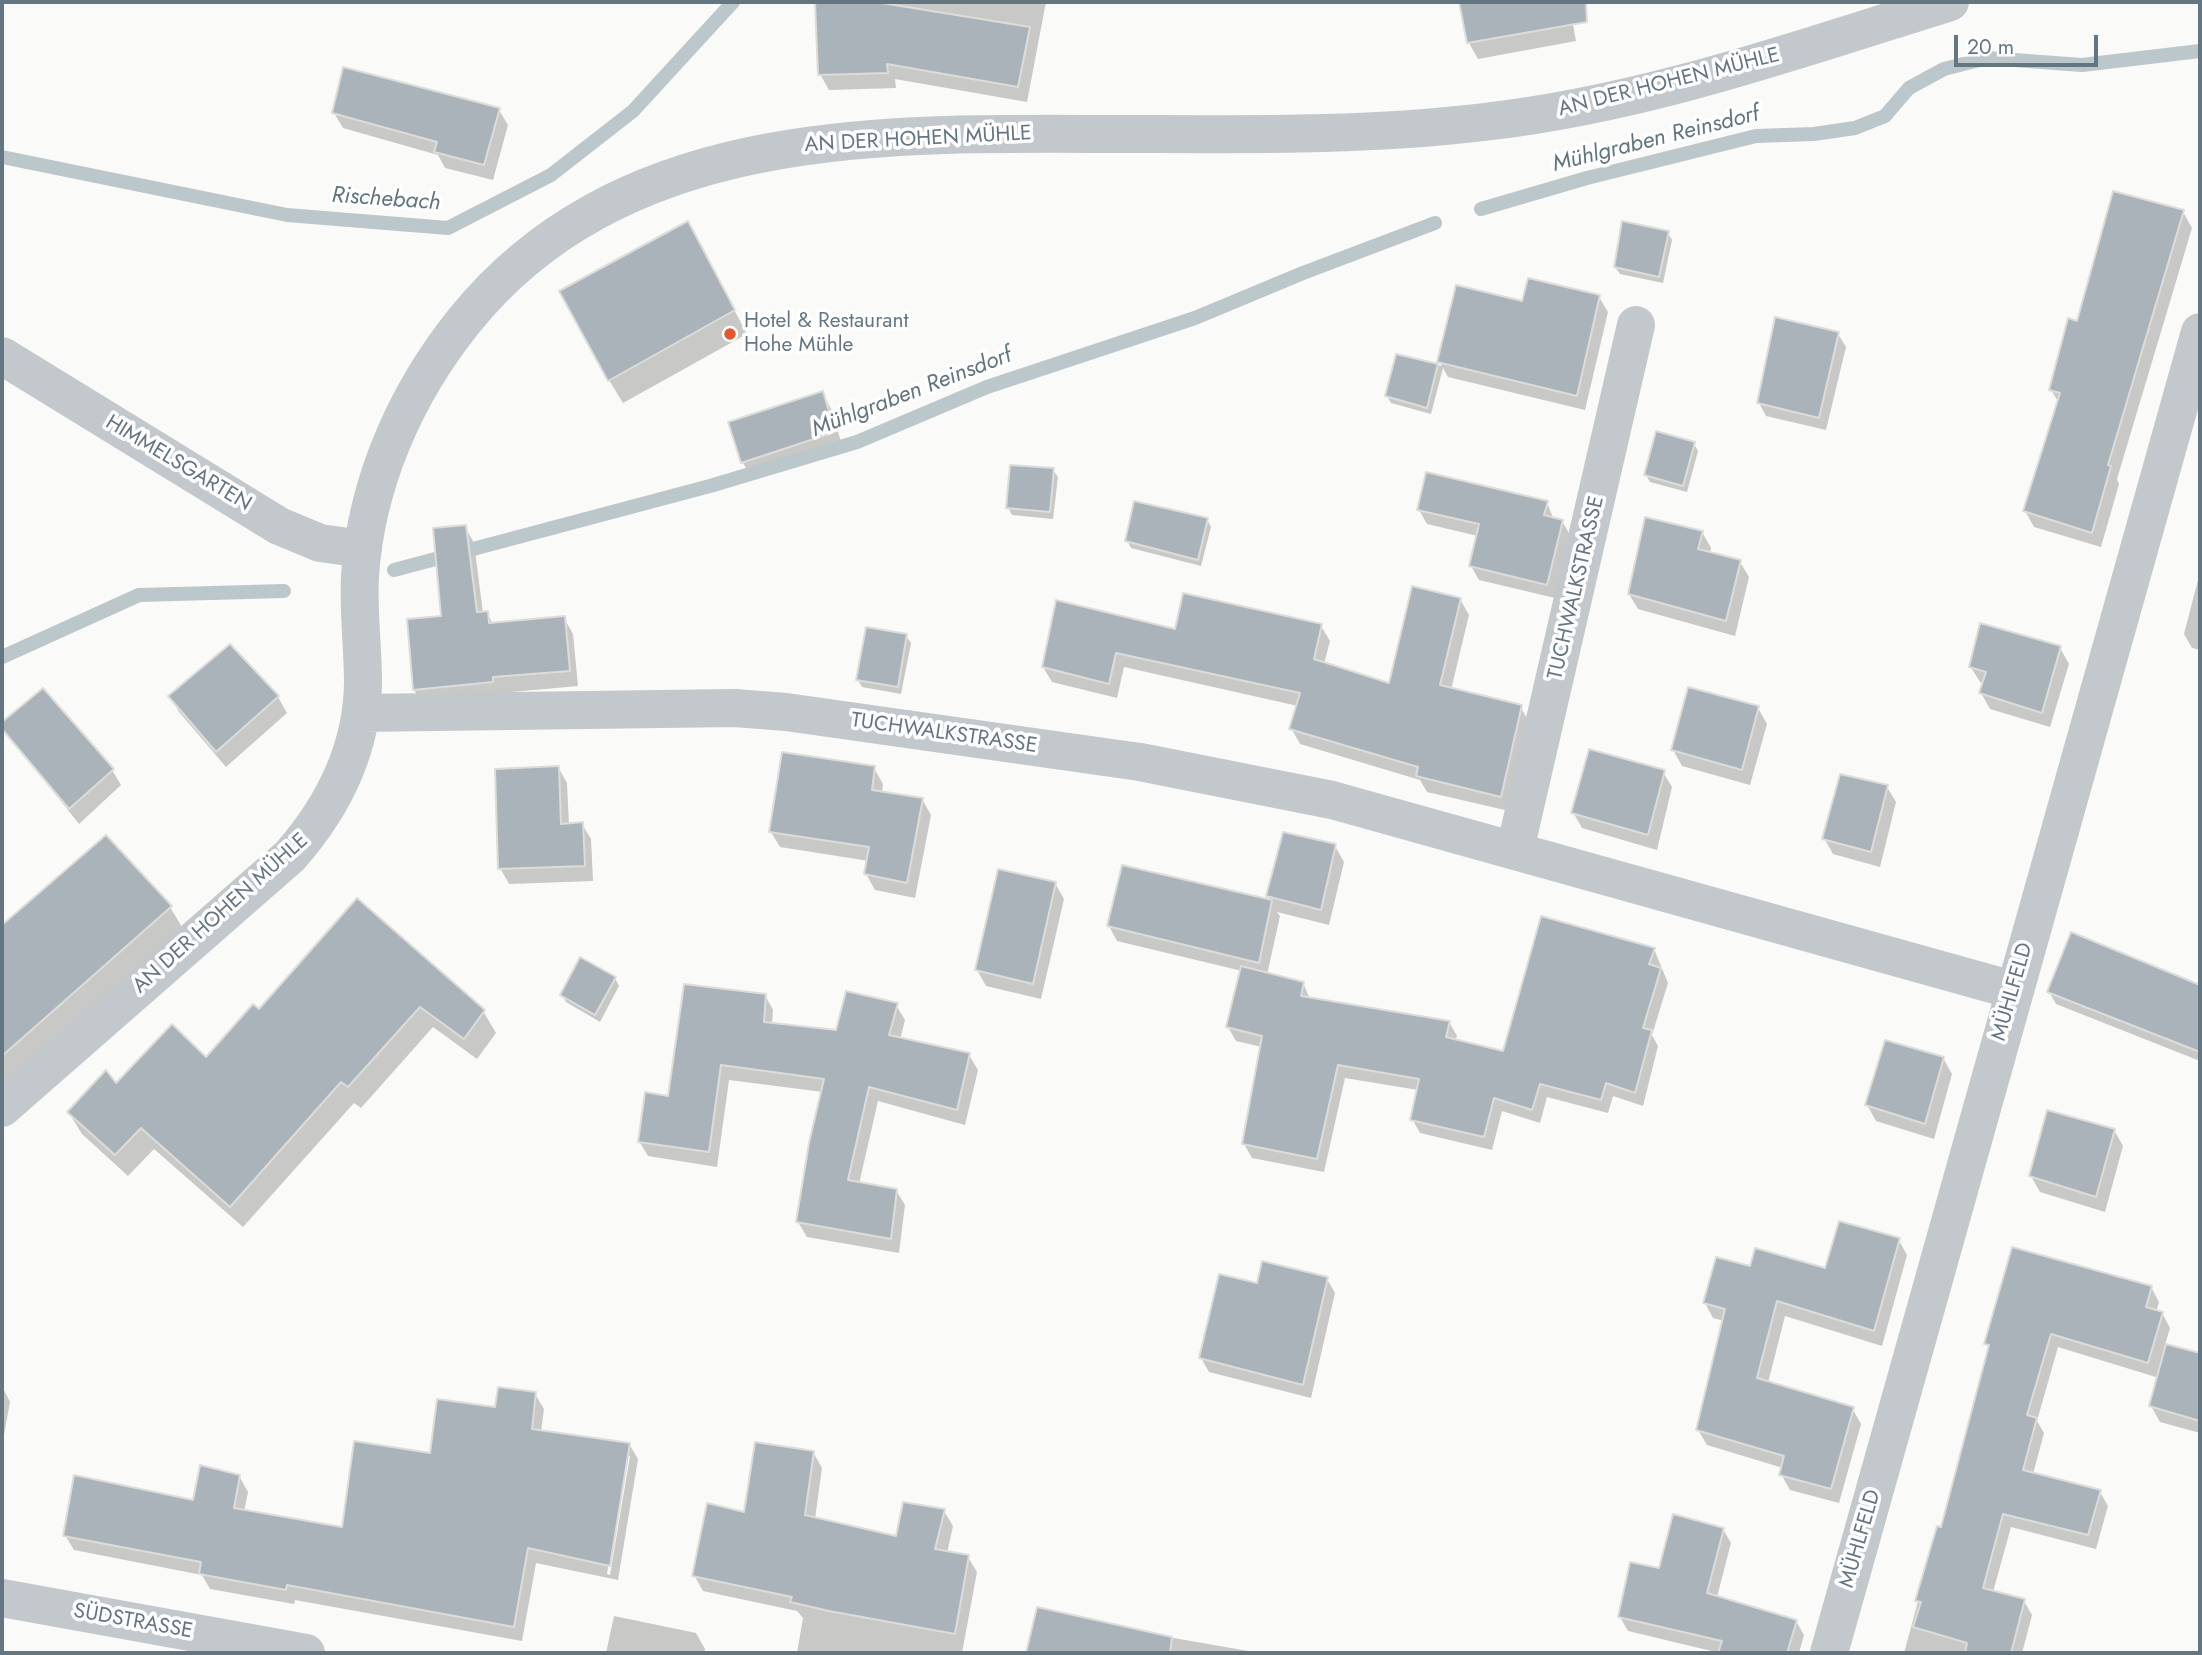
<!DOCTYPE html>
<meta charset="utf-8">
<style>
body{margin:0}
#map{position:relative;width:2202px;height:1655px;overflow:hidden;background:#fafaf8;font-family:Jost,sans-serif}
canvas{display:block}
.frame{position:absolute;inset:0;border:4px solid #657683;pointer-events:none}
.scale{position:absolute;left:1954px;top:35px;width:144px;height:32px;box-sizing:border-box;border:4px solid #657683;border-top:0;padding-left:9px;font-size:21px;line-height:24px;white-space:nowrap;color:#657683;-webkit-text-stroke:5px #fff;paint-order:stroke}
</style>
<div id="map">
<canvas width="2202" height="1655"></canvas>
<div class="frame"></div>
<div class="scale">20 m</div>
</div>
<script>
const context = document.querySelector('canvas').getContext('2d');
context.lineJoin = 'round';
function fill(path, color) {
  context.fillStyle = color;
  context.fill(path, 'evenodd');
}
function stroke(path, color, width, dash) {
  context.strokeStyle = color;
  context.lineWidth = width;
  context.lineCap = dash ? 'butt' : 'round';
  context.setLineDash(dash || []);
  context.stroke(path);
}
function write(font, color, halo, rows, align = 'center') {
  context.font = font + ' Jost,sans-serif';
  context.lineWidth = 7;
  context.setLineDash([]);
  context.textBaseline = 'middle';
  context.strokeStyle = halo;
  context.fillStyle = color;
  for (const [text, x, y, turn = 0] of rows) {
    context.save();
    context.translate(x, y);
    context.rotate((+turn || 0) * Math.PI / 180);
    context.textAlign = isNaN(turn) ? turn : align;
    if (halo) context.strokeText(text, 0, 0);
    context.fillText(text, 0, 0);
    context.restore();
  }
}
fill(new Path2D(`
 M817,2H1046L1027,102L895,79L896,88L829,90L820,74Z
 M1461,2H1569L1576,41L1478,59L1469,43Z
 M499,110L508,125L493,180L445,168L438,155L343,128L334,113Z
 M2183,212L2192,228L2117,479L2119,484L2101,547L2034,527L2025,511L2059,403L2051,390L2079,323Z
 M1668,233L1672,240L1663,283L1620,274L1615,267Z
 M700,246L747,334L623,403L609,380Z
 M1599,297L1608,312L1585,410L1448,377L1443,368L1431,414L1391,403L1387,396L1397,356L1442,366L1439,361L1524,303Z
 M1838,334L1846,347L1826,430L1766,416L1759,403Z
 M822,393L831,409L843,448L752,478L743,463L731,423Z
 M1694,444L1698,451L1687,492L1650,482L1646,475Z
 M1053,470L1058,477L1053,519L1012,515L1008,507Z
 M1547,503L1554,520L1562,521L1570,535L1555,598L1479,580L1471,566L1478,536L1427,524L1419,510Z
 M1207,519L1211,527L1201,566L1131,548L1127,540Z
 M465,527L474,543L483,613H487L493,624L564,618L573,634L578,686L501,693L424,706L414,690L409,621L443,617Z
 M1702,532L1711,548L1710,553L1740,562L1749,577L1735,636L1638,609L1629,594Z
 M2200,572V650L2192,648L2184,634Z
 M1460,599L1469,615L1451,690L1520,706L1529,722L1509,811L1427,792L1420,780L1300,744L1291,728L1298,706L1124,667L1117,698L1052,682L1043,667L1176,632L1321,626L1330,641L1324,664L1391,685Z
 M906,636L911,643L901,694L862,687L858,680Z
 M230,647L278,697L287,713L226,767L179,712L170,696Z
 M2060,648L2069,664L2050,727L1990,709L1981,693L1984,684L1980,682L1970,666Z
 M42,690L112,770L121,785L79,824L2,727Z
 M1758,708L1767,724L1750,785L1682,766L1673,750Z
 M558,767L567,783L569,825L582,824L591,839L593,881L509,884L500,868Z
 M874,768L883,784L882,793L922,799L931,815L915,898L875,890L866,874L869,861L780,847L771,832Z
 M1663,772L1672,787L1657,850L1582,828L1573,812Z
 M1887,787L1896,802L1880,867L1833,854L1824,838Z
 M106,837L170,907L188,937L2,1102V927Z
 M1335,846L1344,862L1329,925L1277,912L1280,916L1267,975L1303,983L1310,999L1449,1022L1457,1036L1455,1041L1504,1053L1654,949L1668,983L1652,1035L1658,1046L1643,1106L1613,1096L1608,1113L1547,1097L1540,1123L1502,1111L1492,1150L1420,1133L1412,1119L1418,1090L1345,1078L1324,1172L1252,1158L1244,1144L1262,1047L1236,1041L1228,1027L1242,971L1117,941L1109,926L1271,901L1268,896Z
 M1055,883L1064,899L1041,999L986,986L977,970Z
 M357,901L483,1011L496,1033L477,1059L433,1027L361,1108L354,1103L243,1227L154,1149L128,1176L82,1134L69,1113L116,1085L206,1060L259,1012Z
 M2072,935L2200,987V1061L2056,1004L2049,992Z
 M615,978L619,986L600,1022L566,1002L562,995Z
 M765,995L773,1010L772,1025L838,1032L896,1005L905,1020L900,1040L969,1055L978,1070L965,1125L878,1101L859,1184L896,1190L905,1205L899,1253L807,1237L798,1222L823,1092L729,1080L717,1167L648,1156L639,1141L670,1098Z
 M1943,1058L1952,1074L1934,1139L1876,1121L1867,1105Z
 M2114,1130L2123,1146L2105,1212L2040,1192L2031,1176Z
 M1898,1239L1907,1255L1882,1346L1785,1316L1768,1383L1852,1408L1861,1424L1839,1503L1790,1490L1781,1474L1783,1468L1707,1445L1698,1430L1724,1321L1713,1318L1705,1303L1751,1269L1826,1270Z
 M1327,1279L1335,1293L1311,1398L1209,1372L1201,1358L1258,1285Z
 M2151,1287L2159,1302L2156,1312L2162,1313L2170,1328L2165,1345L2200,1355V1433L2160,1422L2151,1406L2159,1378L2058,1347L2037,1421L2044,1433L2033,1474L2100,1492L2108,1506L2096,1549L2011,1527L1993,1592L2024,1601L2032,1615L2022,1653H1904L1938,1528L1943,1530L1990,1350L1986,1344Z
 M2,1386L10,1402L2,1446Z
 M535,1394L544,1409L541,1432L629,1444L638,1459L618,1580L536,1563L522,1641L295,1600L294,1604L210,1589L202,1575L74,1550L65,1535L195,1502L239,1476L248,1492L244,1512L343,1529L431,1455L497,1409ZM626,1456H630L610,1575L607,1574Z
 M813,1452L822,1468L815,1519L898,1538L944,1511L953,1526L947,1553L968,1557L977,1572L962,1653H797L803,1618L797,1611L703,1591L694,1575L746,1515Z
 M1723,1529L1731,1543L1717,1597L1796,1621L1804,1635L1799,1653H1720L1628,1631L1620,1617L1660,1570Z
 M1038,1609L1162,1636L1260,1653H1028Z
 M614,1616L696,1633L705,1649L704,1653H606Z`), '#0003');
stroke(new Path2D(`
 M2,157L287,215L448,228L551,175L633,111L733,2
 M1481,209L1587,178L1756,136L1814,134L1855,128L1885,116L1909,88L1944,69L1987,58L2082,65L2200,51
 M394,570L710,486L857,442L987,387L1195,318L1303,273L1435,223
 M2,657L139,595L284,591`), '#bbc7cb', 14);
const building = new Path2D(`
 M815,2H876L1030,27L1018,87L887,64L888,73L818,75Z
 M1459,2H1586L1587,22L1467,43Z
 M343,67L500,108L484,165L434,152L437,142L332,113Z
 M2113,191L2184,210L2108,465L2111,466L2092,533L2023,511L2060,393L2049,390L2068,318L2077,321Z
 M688,221L735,310L608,381L559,291Z
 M1622,221L1669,231L1659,277L1614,267Z
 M1528,278L1600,295L1577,396L1437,362L1456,285L1522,301Z
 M1775,317L1839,332L1819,418L1757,403Z
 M1396,354L1438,364L1427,408L1385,396Z
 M823,391L835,432L741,463L728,422Z
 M1656,431L1695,442L1683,486L1644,475Z
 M1010,465L1054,468L1050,512L1006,508Z
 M1426,472L1548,501L1544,515L1563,520L1547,585L1469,566L1479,524L1417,510Z
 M1134,501L1208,518L1198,560L1125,541Z
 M1645,517L1703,531L1698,549L1741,560L1726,621L1628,594Z
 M466,525L477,612L488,611L489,623L565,616L570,671L493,677V682L413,690L407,619L441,616L433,528Z
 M1412,586L1461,598L1440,685L1522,705L1501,797L1416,776L1418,767L1289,729L1300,693L1116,653L1109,684L1042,667L1056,600L1175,629L1183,593L1322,624L1314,659L1389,683Z
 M1980,623L2061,646L2042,713L1979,693L1986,672L1969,667Z
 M866,627L907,634L898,687L856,680Z
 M230,644L279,696L216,752L168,696Z
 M1688,687L1759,706L1742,770L1671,750Z
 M43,688L114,769L69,809L2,729V722Z
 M1589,749L1665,770L1648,835L1571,813Z
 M782,752L875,766L872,790L923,798L907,883L864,874L869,847L769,832Z
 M559,766L561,824L583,822L585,866L498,869L495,769Z
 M1840,774L1888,785L1871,852L1822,839Z
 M1283,832L1336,844L1321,910L1266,896Z
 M106,835L172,906L2,1056V925Z
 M1122,865L1272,900L1259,963L1107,926Z
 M998,869L1056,882L1033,984L975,970Z
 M357,898L485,1010L464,1039L420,1007L348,1087L341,1082L230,1207L141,1128L115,1155L67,1112L106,1070L116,1083L172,1024L206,1057L253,1004L259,1009Z
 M1541,916L1655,948L1649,964L1661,968L1643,1028L1652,1030L1635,1093L1606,1083L1601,1100L1540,1084L1532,1110L1494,1098L1484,1137L1410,1120L1419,1079L1338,1065L1317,1159L1242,1144L1262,1036L1226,1027L1241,966L1304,982L1301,996L1450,1021L1446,1037L1503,1051Z
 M2071,932L2200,985V1052L2047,992Z
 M580,957L616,977L595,1015L560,995Z
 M684,984L766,994L764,1022L836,1030L846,991L898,1003L889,1035L970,1053L957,1110L869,1087L848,1180L897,1189L891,1239L796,1222L809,1143L824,1079L721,1065L709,1152L638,1142L645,1092L668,1096Z
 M1885,1040L1944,1057L1925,1124L1865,1105Z
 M2047,1110L2115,1129L2096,1197L2029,1176Z
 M1839,1221L1900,1238L1874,1331L1777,1301L1757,1378L1854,1407L1831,1489L1779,1475L1784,1456L1696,1430L1725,1309L1703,1303L1716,1257L1750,1266L1755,1248L1825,1268Z
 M2012,1247L2152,1286L2146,1307L2163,1312L2148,1363L2051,1334L2027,1415L2037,1418L2023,1470L2101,1490L2088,1535L2003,1514L1983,1588L2025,1599L2011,1653H1965L1967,1643L1913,1627L1921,1602L1915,1601L1937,1526L1941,1527L1989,1345L1984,1344Z
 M1262,1261L1328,1277L1303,1385L1199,1358L1219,1274L1257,1283Z
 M2166,1344L2200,1353V1421L2149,1406Z
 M498,1387L536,1392L532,1429L630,1443L610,1566L528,1548L514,1627L287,1585L286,1590L199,1574L201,1562L63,1536L74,1475L193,1500L200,1465L240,1475L234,1508L342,1527L354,1441L430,1453L437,1399L495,1407Z
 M755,1442L814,1451L805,1515L896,1536L903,1502L945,1509L935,1549L969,1555L955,1634L829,1611L790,1602L792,1597L692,1576L707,1503L744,1512Z
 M1673,1514L1724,1528L1707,1593L1797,1620L1787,1653H1718L1722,1641L1618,1617L1630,1562L1659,1568Z
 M1037,1607L1172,1637L1170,1653H1026Z`);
fill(building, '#aab3b9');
stroke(building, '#dcdcda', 2);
stroke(new Path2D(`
 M2,356L279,526L320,543L363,549
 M361,713L735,708L786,712L1140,762L1332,800L2013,990
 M1515,850L1636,325
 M2,1108L290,856C333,807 362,751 363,683C363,647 358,611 360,576C366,483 406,393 464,321C621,126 881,133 1108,134C1234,134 1359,137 1484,122C1644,104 1797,50 1950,2
 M2,1598L306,1653
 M1829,1653L2200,332`), '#c3c8cc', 38);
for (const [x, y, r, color] of [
 [730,334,7,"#e4572e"]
]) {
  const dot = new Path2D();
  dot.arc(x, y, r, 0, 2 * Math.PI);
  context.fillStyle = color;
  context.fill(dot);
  stroke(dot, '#fff', 2.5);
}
write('21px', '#657683', '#fff', [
 ["AN DER HOHEN MÜHLE",1669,83,-14],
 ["AN DER HOHEN MÜHLE",918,140,-3],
 ["HIMMELSGARTEN",178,464,31],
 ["TUCHWALKSTRASSE",1577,588,-77],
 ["TUCHWALKSTRASSE",944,734,8],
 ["AN DER HOHEN MÜHLE",221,914,-42],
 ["MÜHLFELD",2013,992,-74],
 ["MÜHLFELD",1861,1539,-74],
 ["SÜDSTRASSE",133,1622,10]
]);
write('21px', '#657683', '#fff', [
 ["Hotel & Restaurant",744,322],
 ["Hohe Mühle",744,346]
], 'left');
write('italic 23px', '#60757c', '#fff', [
 ["Mühlgraben Reinsdorf",1656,140,-14],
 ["Rischebach",386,200,4],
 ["Mühlgraben Reinsdorf",912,393,-21]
]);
</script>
